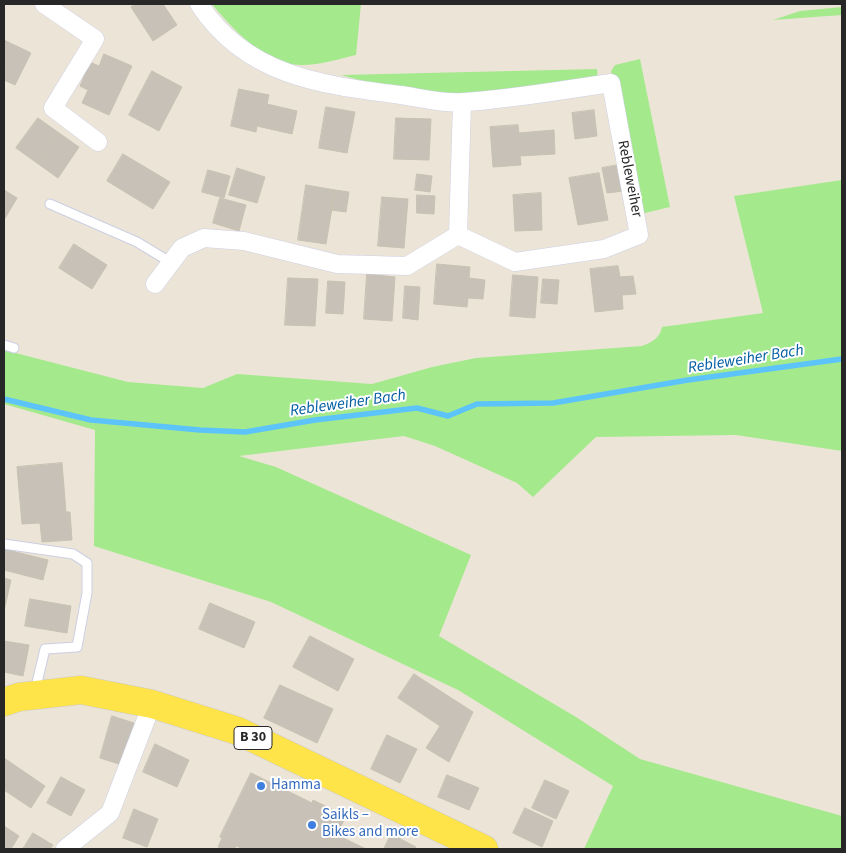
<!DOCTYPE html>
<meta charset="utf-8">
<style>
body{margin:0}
#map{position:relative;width:846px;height:853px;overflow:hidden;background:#ece5d7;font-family:"Source Sans 3",sans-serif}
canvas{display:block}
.frame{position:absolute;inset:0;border:5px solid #272727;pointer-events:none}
</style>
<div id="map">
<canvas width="846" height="853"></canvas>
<div class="frame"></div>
</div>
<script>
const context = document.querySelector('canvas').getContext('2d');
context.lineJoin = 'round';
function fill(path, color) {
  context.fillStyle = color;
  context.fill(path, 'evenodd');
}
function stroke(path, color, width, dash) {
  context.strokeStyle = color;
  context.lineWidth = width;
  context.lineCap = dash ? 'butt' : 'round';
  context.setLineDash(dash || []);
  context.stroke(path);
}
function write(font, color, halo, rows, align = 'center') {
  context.font = font + ' "Source Sans 3",sans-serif';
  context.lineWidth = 4;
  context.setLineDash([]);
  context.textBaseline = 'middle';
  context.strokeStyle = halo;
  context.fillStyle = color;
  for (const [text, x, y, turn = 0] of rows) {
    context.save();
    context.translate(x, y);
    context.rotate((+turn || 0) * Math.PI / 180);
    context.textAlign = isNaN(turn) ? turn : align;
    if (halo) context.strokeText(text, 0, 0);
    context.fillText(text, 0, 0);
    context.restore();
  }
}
fill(new Path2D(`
 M212,4H361L356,55C339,59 320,65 302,65C267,66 232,29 212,4Z
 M842,7V15L773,20L800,11Z
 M640,59L670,207L641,214L611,71L615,65Z
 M597,69L598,83C563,87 527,95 492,96C441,96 390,89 341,75Z
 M842,180V451L736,435L596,437L533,497L517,483L435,446L404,436L239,456L276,467L471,555L439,636L576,717L640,759L842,816V849H584L613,786L458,690L271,602L94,546L95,430L4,404V350L128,382L203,388L237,374L372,384L432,367L476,358L642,346C652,342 660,338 662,327L763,313L734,196Z`), '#a5e98d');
stroke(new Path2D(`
 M4,399L91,420L200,430L245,432L315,420L417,408L448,416L477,404L553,403L688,380L842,359`), '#5dc4fa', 5.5);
const building = new Path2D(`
 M136,4H163L177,25L153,41L131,7Z
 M4,40L31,53L15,85L4,80L6,70L4,69Z
 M104,54L132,66L109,115L82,103L88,90L80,86L90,62L99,66Z
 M152,71L182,87L159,131L129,115Z
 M239,89L269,95L267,104L297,111L292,134L257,126L256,132L231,126Z
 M326,107L355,112L347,153L319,148Z
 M594,110L597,136L575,139L572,113Z
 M38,118L59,133L37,163L16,148Z
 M396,118L431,119L429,160L394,159Z
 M518,125L519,133L554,130L555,154L520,156L521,165L493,167L490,127Z
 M59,133L79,147L58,178L37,163Z
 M123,154L170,182L153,209L107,181Z
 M618,165L623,191L607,193L602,168Z
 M237,168L265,177L257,203L229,195Z
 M208,170L230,176L224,198L202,192Z
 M599,173L608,220L578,225L569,178Z
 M417,174L432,176L430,192L415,190Z
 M306,185L335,190L326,244L298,240Z
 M4,190L17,198L4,220Z
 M335,190L349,192L346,212L331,210Z
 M541,193L542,230L515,231L513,195Z
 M417,195L435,196L434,214L417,213Z
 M382,197L408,199L404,248L378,246Z
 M220,198L246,205L239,231L213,223Z
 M74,244L107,265L92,289L59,268Z
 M437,264L470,267L469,278L485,280L483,299L468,298L467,307L434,304Z
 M618,266L620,277L633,276L636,294L622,295L623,309L595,312L590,269Z
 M367,274L395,277L392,321L364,319Z
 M513,275L538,277L535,318L510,316Z
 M288,278L318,279L315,326L285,325Z
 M543,279L559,280L557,304L541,303Z
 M328,281L345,282L343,314L326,313Z
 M405,286L420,287L418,320L403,318Z
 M62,463L66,512H70L72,540L42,542L40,523L22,524L17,467Z
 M4,549L48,560L43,580L4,570Z
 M4,578L11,580L4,611Z
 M30,599L71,606L67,633L25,626Z
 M210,603L255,622L244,648L199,629Z
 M310,636L354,659L338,691L293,667Z
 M4,641L29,645L23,676L4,672Z
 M414,674L473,712L449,762L426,748L440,726L398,698Z
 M280,685L333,709L317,743L264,718Z
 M112,716L134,723L122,765L100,758Z
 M387,735L417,749L400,783L371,769Z
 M155,744L189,760L177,787L143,772Z
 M4,758L45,786L31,808L4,790Z
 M251,773L312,803L313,800L346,816L330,849H244L236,846L235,849H223L218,847L222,838L220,837Z
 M447,775L479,788L469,810L438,797Z
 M61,777L85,790L71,816L47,803Z
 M545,780L569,791L556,819L532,808Z
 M525,808L553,821L542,847L513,833Z
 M134,809L158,819L147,847L123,838Z
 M4,826L19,836L11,849H4Z
 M33,833L53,845L50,849H23Z
 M391,834L416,847L415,849H384Z
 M337,835L366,849H330Z`);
fill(building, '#c7c1b7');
stroke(building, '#c7c1b1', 1);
const lane = new Path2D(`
 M50,204L137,242L170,262
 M4,345L14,348
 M4,544L73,554L87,563V593L77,647L45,649L35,691`);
const street = new Path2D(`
 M44,4L95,39L53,108L98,142
 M199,4C246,76 321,85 401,95C421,98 444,104 464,102C513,99 562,90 611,83L639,235L604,249L515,262L458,235
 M155,284L182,248L204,238L244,241L337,264L407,266L458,235L462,103
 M65,849L110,813L152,704`);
const primary = new Path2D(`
 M4,702L19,697L81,690L152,704L238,731L484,849`);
stroke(lane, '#cccfe3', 11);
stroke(street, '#cccfe3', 19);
stroke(primary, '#cbcbcb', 29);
stroke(lane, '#fff', 9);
stroke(street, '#fff', 18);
stroke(primary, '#fee349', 28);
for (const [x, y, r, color] of [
 [261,786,5,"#3f7fe0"],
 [312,825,5,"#3f7fe0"]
]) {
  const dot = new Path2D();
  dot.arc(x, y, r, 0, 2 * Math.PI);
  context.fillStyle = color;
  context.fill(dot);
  stroke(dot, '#fff', 2);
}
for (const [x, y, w] of [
 [253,738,38]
]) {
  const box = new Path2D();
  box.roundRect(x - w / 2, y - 11.5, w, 23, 4);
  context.fillStyle = '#fff';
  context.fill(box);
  stroke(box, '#272727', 1);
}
write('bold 14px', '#272727', null, [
 ["B 30",253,738]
]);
write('15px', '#272727', '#fff', [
 ["Rebleweiher",629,179,79]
]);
write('15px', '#366cbe', '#fff', [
 ["Hamma",271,786],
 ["Saikls –",322,816],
 ["Bikes and more",322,833]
], 'left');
write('italic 16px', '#005da3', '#fff', [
 ["Rebleweiher Bach",746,360,-9],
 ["Rebleweiher Bach",348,404,-8]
]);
</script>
